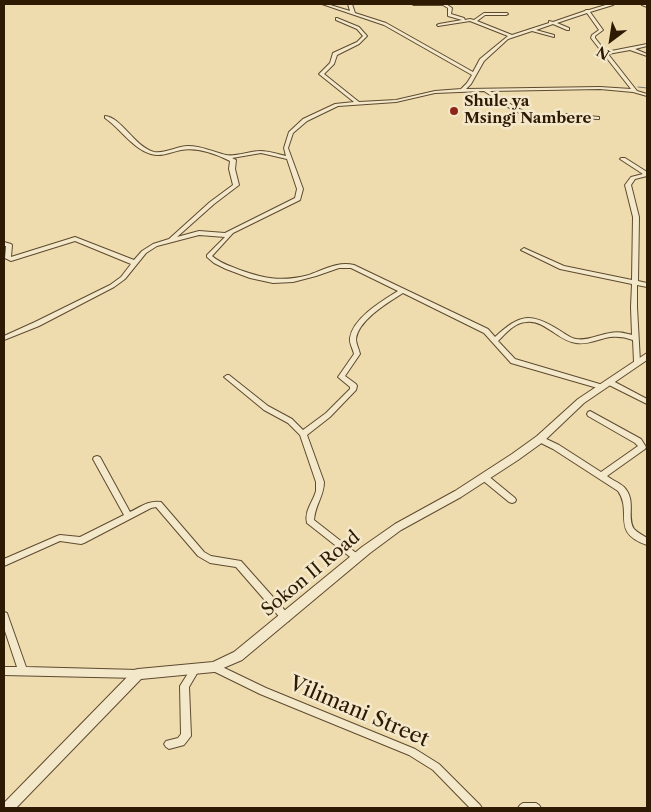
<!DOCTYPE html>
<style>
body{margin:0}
#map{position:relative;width:651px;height:812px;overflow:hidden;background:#eedcaf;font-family:"Libre Caslon Text",serif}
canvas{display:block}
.frame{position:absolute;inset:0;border:5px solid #2e1903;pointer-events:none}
.north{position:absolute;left:586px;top:15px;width:50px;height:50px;-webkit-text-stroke:4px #f4e8cb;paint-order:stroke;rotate:211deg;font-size:14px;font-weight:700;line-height:20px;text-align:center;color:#2e1903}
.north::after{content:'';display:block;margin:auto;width:18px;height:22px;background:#2e1903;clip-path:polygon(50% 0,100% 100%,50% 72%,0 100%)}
</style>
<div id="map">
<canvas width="651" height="812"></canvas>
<div class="frame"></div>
<div class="north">N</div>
</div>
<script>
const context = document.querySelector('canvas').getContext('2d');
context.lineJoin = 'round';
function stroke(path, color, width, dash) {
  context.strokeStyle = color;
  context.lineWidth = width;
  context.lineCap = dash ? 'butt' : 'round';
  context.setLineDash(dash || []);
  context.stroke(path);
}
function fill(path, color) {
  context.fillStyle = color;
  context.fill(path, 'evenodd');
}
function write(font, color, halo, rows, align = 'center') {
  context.font = font + ' "Libre Caslon Text",serif';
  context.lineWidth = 5;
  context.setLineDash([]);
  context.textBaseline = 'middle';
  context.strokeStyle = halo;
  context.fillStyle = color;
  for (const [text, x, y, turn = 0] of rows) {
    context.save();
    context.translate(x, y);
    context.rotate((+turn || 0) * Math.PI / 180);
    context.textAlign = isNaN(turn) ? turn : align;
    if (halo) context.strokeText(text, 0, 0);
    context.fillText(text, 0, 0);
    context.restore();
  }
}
stroke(new Path2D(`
 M638,87L647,88`), '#72786f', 1);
const minor = new Path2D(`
 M322,4H327L350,11L348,4H352L355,13L386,23L473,72L480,59L508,36L470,21L438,26L437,25L439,24L462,20L448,16V8L443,5H414L412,4H446L452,8L451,14L464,18L465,20L470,19L474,20L484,13H507L508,14L506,15H485L477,21L512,35L549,23V21L553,22L585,11L586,10H589L609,4H614L613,5L590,12L603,30L595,36V38L606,52L647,44V46L635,49L647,54V56L630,50L608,54L637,91L647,94V96L633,92L600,89L490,91L515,107L534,116L566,114L599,117V119H597L566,116L531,118L511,109L484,91L435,93L396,102L338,106L307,121L293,133L288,148L303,189L300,200L233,233L212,256C220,263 230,266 240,270C265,279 282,282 309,275C323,270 338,261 354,265L488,329L495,337C520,314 530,312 559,330C564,333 570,338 576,339C587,341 598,335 610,333C618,331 625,333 632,335L631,307L632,284L560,269L521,250L524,248L526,249L564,266L632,280L633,217L625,185L631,177L643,174L620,159L621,158H625L647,172V176L635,179L631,185L639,217L638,281L647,283V287L637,285V307L640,362L639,364H635L634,362L633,340C625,337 618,336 610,337C598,339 588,345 576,343C558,341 545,320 527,322C515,322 506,333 498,341L515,359L603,385L604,387L603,389H601L511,363L484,333L403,293C389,302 358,320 356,339C356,344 359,349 360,354L345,376L356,384L357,386L356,390L330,417L307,435L324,482C324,496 315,505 314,520L360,556L361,558L360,560L357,562L354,560L307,523C304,511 313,502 316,491C316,489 316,484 316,482L300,435L288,423L264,410L224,377L227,375H229L268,406L292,419L303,430L326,413L350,389V387L338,377L354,354C353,349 349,343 350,338C353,318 382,301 398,291L351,268H339L316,276L293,282L273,283L250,278L226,269L214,263L207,257V255L225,237L199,235L157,246L146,253L125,279L114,287L39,326L4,340V336L35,322L110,285L121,277L131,264L75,241L11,261L5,258L6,246H4V242L11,244L12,245L11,257L75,237L134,260L142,251L153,244L169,239L210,202L233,185L229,169L230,161C216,154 198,147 181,150C171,152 162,157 151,154C132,148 121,129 105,118V116C121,117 135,147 154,152C165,154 177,146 188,146C202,146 213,152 226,155C235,157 250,151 260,151C268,151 278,154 286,156L284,148L289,132L303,119L335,104L354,102L319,74L330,63L333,53L357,42L363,36L357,29L336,20V18H337L359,27L367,36L359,44L337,55L334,64L324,74L359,102L396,100L435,91L461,89L467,83L472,75L384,25ZM587,13L599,30L592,35L591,38L631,89L600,87L466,89L471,84L484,61L508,39L532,31L554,37V35L536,30L553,24L567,30H569V28L557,23ZM261,153L287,159L297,189L295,198L225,233L199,231L177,237L214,204L239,185L235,169L236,160L232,158Z
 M641,4L647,5V7L642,5Z
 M607,380H611L647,399V404L607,384L606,382Z
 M590,411L641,439L646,447L645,449L607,476C612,480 620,483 624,487C637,501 626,517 634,529C638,533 643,535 647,538V545C610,532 633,513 618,491L553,449L537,441L536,439L537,437L540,436L559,445L601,472L638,446L635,443L588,416L587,414L588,412Z
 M97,456L100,457L130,512C140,507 149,500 161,502L204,552L211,556L241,561L289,615L290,618L289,621L286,622L283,621L236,567L210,563L198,556L156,507L151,508L84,543L81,544L60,541L4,566V559L57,536L60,535L80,537L124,515L93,459L94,457Z
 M484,474L487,475L515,498L516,500L515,502L512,503L509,502L481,479L480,477L481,475Z
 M4,612L7,613L8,616L26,667L138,670L141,671L142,674L141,677L138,678L4,675V667H17L4,628Z
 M214,663L266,688L415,749L439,764L480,805L482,808H470L433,770L409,755L260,694L211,670L210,667L211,664Z
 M195,666L198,667L199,670L189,687L191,736L184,745L169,749L166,747L164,744L166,741L178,738L181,734L180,686L192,667Z
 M523,803H536L539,805L541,808H518L520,805Z`);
const tertiary = new Path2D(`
 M647,353V360L584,403L543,442L518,460L461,497L401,530L370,553L242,660L214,672L141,679L16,808H4V803L134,670L138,669L213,662L234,652L362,547L395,524L455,491L512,454L537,436L578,399Z`);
stroke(minor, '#5e4a2e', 2);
stroke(tertiary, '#5e4a2e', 2);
fill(minor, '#f4e8cb');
fill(tertiary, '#f4e8cb');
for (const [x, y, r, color] of [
 [454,111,5,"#8f2418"]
]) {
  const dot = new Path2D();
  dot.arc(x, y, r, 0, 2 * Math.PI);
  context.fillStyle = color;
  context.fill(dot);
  stroke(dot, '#f4e8cb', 2);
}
write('bold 15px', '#2e1903', '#f4e8cb', [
 ["Shule ya",464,102],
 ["Msingi Nambere",464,119]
], 'left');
write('18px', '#2e1903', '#f4e8cb', [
 ["Sokon II Road",311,574,-40]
]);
write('21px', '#2e1903', '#f4e8cb', [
 ["Vilimani Street",359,712,23]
]);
</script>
